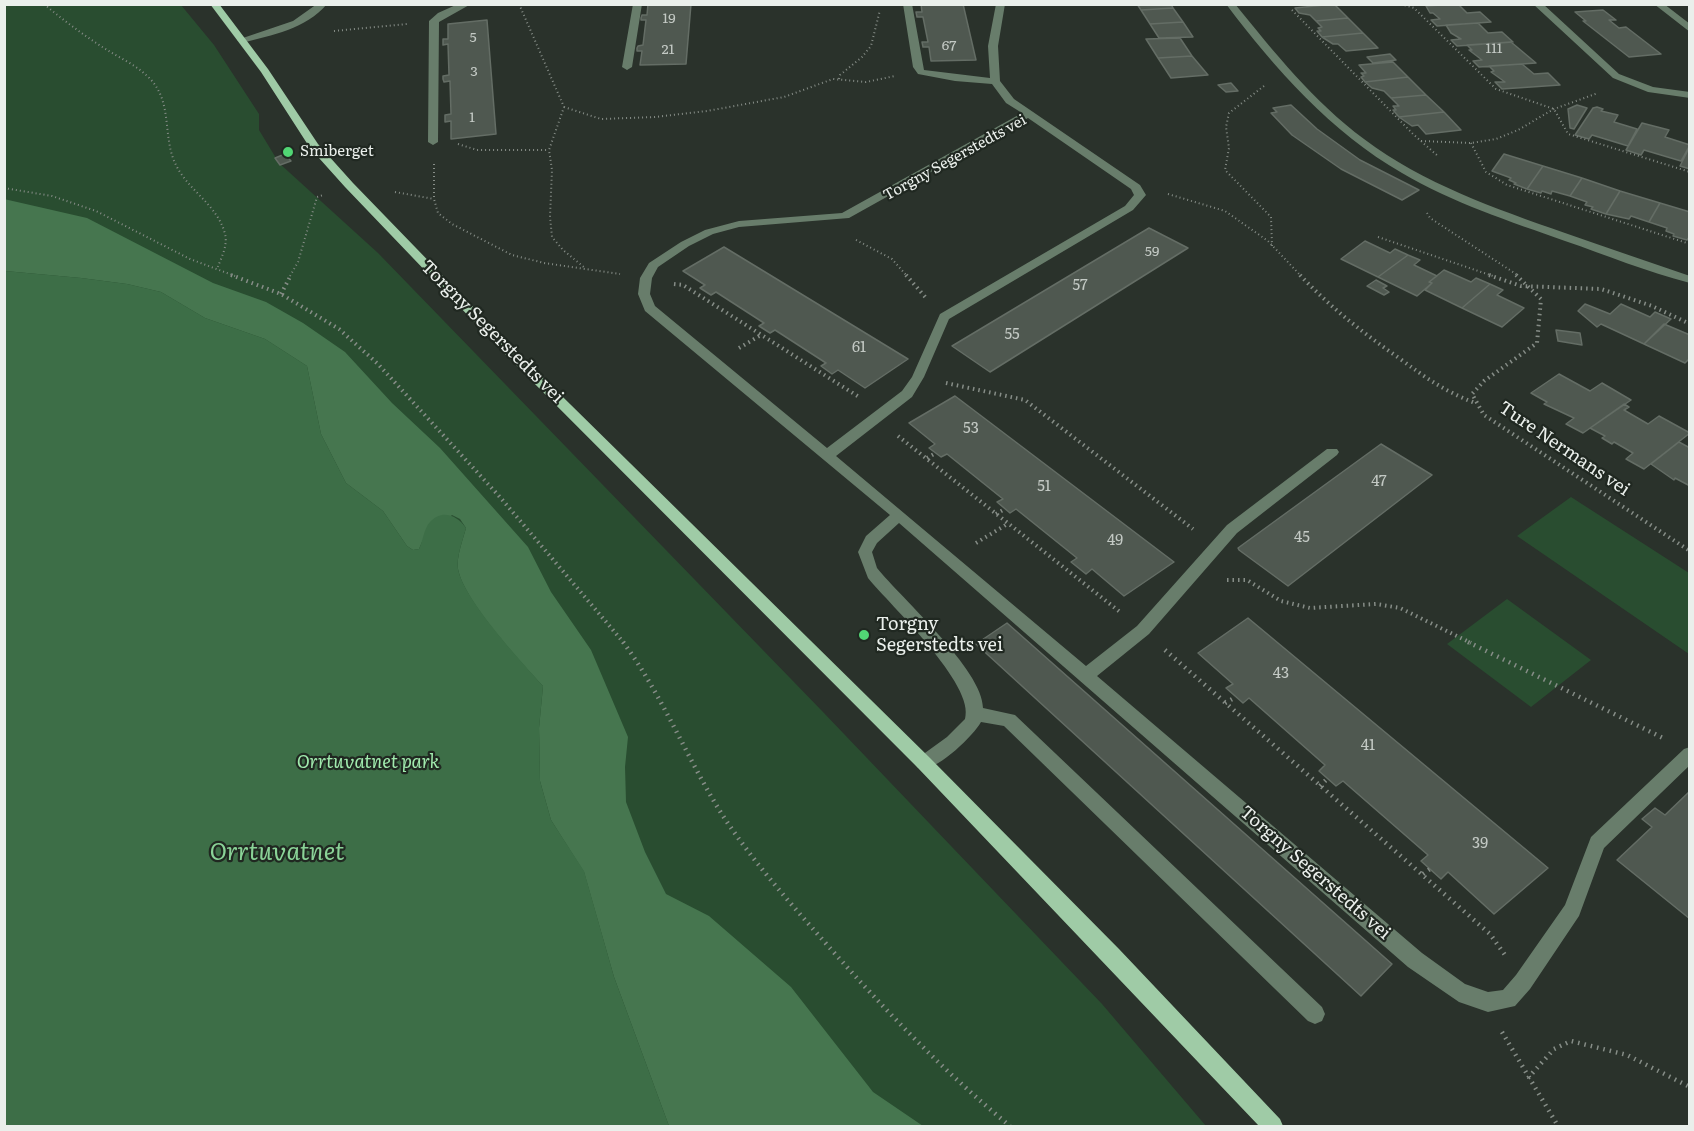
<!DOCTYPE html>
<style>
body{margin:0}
#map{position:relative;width:1694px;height:1131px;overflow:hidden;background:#2a322b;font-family:Literata,serif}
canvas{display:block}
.frame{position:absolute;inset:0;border:6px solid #eaefeb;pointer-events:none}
</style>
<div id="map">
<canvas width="1694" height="1131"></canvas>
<div class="frame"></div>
</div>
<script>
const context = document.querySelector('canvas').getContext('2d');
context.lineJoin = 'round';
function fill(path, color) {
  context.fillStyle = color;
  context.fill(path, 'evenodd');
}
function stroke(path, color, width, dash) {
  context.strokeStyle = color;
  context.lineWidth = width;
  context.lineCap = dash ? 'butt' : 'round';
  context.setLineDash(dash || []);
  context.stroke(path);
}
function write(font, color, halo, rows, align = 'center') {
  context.font = font + ' Literata,serif';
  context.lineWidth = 4.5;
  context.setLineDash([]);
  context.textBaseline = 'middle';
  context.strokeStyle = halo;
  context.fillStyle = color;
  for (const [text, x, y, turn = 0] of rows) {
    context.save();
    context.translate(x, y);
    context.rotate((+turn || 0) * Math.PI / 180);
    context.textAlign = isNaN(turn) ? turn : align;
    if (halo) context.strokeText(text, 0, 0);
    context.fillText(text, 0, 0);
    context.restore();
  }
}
fill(new Path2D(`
 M5,4L181,5L214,45L259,114V130L279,163L378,253L823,712L1102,1004L1206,1126H5Z
 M1571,497L1689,573V654L1517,536Z
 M1507,599L1591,660L1531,707L1447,644Z`), '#294d30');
fill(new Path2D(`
 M4,199L87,218L213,283L266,302L303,323L345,352L392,403L440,448L528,547L551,592L591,650L628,737L625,767L626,802L645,852L666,894L709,916L791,987L873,1092L923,1126H669L614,977L584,872L551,820L540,781L539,728L543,686C520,661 464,601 458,569C456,558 463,539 466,528L460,519L452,515L422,542L419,549L413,550L407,546L383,511L346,483L321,434L307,366L265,339L205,318L161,292L127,284L81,278L5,271Z`), '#46764f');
fill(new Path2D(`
 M5,271L81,278L127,284L161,292L205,318L265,339L307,366L321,434L346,483L383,511L407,546L413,550L419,549C423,541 424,528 430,522C442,509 457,515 466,528C463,539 456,558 458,569C464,600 521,661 543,686L539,728L540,781L551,820L584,871L614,977L669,1126H5Z`), '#3d6e47');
const building = new Path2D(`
 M648,4H691L686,64L640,65L642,51H637V48L638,46L643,45L646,20H641V18L642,15H647Z
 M921,4H963L976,60L931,61L929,47H923L922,42H928L923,17H917L916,12H922Z
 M1137,4H1171L1173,8L1141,10Z
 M1334,4L1348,18L1316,21L1310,15L1299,13L1295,8Z
 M1458,4L1467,13L1480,12L1491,22L1437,26L1431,20L1440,19L1433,13H1430L1426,6Z
 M1173,8L1183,22L1150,24L1141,10Z
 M1603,10L1616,20H1609L1619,28L1626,27L1661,54L1629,57L1583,21H1586L1575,12Z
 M1348,18L1363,33L1322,37L1317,31H1321L1318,28L1322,27L1316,21Z
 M487,20L496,134L451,139V121L445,122V115L451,114L450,81L444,82L443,79V76L449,75L448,44L443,45V39H448V24Z
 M1183,22L1193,37L1159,38L1150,24Z
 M1478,23L1488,33L1502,32L1513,42L1457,46L1451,40L1461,39L1451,33L1446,25Z
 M1363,33L1378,48L1346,51L1338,44H1333L1322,37Z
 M1180,38L1192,56L1158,58L1146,39Z
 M1511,42L1536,63L1479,67L1473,61L1482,60L1469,50H1472L1467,45Z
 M1390,54L1396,60L1373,63L1367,57Z
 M1192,56L1208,75L1171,78L1158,58Z
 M1393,62L1408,77L1365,82L1361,77L1364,76L1361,73H1366L1359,65Z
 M1522,64L1534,74L1548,73L1560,85L1502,89L1495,82H1505L1491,72L1494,71L1489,66Z
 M1408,77L1426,95L1391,98L1384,91L1372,88L1365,82Z
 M1231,83L1238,91L1226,92L1218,85Z
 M1426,95L1444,112L1399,117L1393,110H1396L1393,106H1399L1391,98Z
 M1291,105L1317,129L1360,160L1419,190L1402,200L1341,169L1292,135L1271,113L1277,112L1273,108Z
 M1577,105L1587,108L1574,129L1570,128L1568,109Z
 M1597,107L1603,109L1601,111L1618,115L1614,122L1637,129L1628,146L1592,135L1589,139L1575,135L1593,108Z
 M1444,112L1461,130L1426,134L1418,125L1412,126L1399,117Z
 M1642,123L1669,130L1665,137L1690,145L1681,161L1644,150L1641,155L1626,150Z
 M1690,146V169L1680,166Z
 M285,154L291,161L280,165L275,158Z
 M1504,154L1543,166L1527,189L1514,184L1516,183L1509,180L1511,178L1492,171Z
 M1543,166L1582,178L1570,196L1552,191L1551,194L1542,191L1541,193L1527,189Z
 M1582,178L1620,191L1606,214L1591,209L1593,207L1585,205L1587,202L1570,196Z
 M1620,191L1660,203L1649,222L1631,216L1629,219L1606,214Z
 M1660,203L1690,212V236L1687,240L1673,236L1674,234L1666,231L1667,228L1649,222Z
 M1149,228L1188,248L990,372L952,346Z
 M1365,241L1390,253L1395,249L1408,255L1378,277L1341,259Z
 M724,247L908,359L865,388L838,370L832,374L821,366L826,363L775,330L770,333L759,326L764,323L716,292L711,295L700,288L705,285L683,271Z
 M1408,255L1420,260L1414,265L1437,276L1429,282L1432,283L1417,296L1378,277Z
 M1444,270L1471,282L1476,278L1490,284L1462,308L1425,290L1432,283L1429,282Z
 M1376,280L1387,286L1383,288L1389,292L1384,295L1367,286Z
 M1490,284L1503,290L1497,295L1524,308L1502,327L1462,308Z
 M1585,304L1610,314L1621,304L1650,317L1655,312L1671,319L1644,344L1601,324L1597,327L1578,311Z
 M1664,324L1690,335V358L1685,363L1644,344Z
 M1556,330L1580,333L1582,345L1558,341Z
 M1559,374L1590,391L1602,383L1631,400L1583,433L1566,424L1574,418L1544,404L1547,402L1531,393Z
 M955,396L1174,562L1124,596L1092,569L1086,574L1071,562L1077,558L1016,509L1010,513L997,502L1003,499L947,454L941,457L929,448L935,444L909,423Z
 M1624,404L1629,407L1624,410L1648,424L1659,416L1690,433L1644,469L1626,459L1633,453L1614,442L1612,444L1602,438L1605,436L1590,428Z
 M1679,442L1690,448V486L1675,478L1674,480L1651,464Z
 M1381,444L1432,475L1288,586L1239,550L1238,548Z
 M1248,618L1548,868L1494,914L1448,872L1441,879L1421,861L1428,855L1343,781L1336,786L1319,771L1325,765L1249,698L1243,703L1226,688L1233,684L1198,653Z
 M1007,623L1392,964L1361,996L976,644Z
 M1690,791V919L1617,860L1652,827L1642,819L1655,808L1665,815Z`);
fill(building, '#4f5850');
stroke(building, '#646d65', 1.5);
stroke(new Path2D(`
 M44,4C64,21 85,36 107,50C122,59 140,67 152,81C172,104 163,137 175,163C187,190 218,205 225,234C228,246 221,258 217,269
 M519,4L564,107L549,150L552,170L550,217L552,237L563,250L585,268
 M1401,4L1414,8L1496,89L1554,109L1568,134L1690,172
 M1292,10L1413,134L1439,157
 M334,31L407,24
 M839,79L840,75L862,57L871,46L880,10
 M1264,86L1229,113L1226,127L1229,148L1225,170L1271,217L1272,246
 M564,107L601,119L655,117L707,111L784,97L833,79L866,82L895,76
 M1421,141L1471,143L1496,139L1518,130L1554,109L1598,93
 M1471,143L1486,172L1507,185L1690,244
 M458,144L477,150H549
 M434,164V199L438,213L452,224L512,255L544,263L620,274
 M4,188L52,196L96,211L190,259L235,276
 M395,192L434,199
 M1168,194L1225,211L1268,241L1301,276
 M1427,213L1430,218L1519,276
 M1378,237L1493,276
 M856,240L892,259L907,276
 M290,276L298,262L317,197L323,195`), '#868d87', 2, [1, 3]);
stroke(new Path2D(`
 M231,275L281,294L339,329L378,364L499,496L624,643
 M906,275L927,299
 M1300,275C1330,307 1363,333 1399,358C1426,378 1444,391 1475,403
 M1489,275L1521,286L1601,289L1652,306L1690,324
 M1516,275L1541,299L1537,343L1484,381L1472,394L1484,415L1690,551
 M674,284L683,285L859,397
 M281,294L291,275
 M739,348L761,335
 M946,383L1025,400L1193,529
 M898,436L1120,612
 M927,458L936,453
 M996,514L1005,509
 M976,543L1009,523
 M1227,580H1247L1281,601L1310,608L1376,604L1400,608L1471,643`), '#868d87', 4, [1.5, 4]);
stroke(new Path2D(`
 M623,642C663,696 687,759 723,816C754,863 791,904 829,947C885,1010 944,1072 1010,1126
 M1468,642L1665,739
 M1165,650L1490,934L1505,955
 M1225,703L1236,697
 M1320,786L1328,778
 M1423,874L1430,869
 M1502,1032L1558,1126
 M1528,1078L1554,1049L1571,1041L1627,1055L1690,1087`), '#868d87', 4.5, [1.5, 5]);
fill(new Path2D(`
 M317,4H327C306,29 272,35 242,43L237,40L293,21Z
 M458,4H471L439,22L438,142L433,145L428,142L429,21L438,13Z
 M633,4H642L632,67L627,70L622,67Z
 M903,4H912L924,70L990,78L988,46L996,4H1005L998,46L1000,81L1014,99L1140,185L1146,195L1133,210L949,319L924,377L912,397L836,456L1086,666L1137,626L1227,525L1327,449H1337L1339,452L1337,455L1237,533L1149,634L1097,676L1422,953L1465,984L1488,992L1503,990L1516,975L1565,905L1591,837L1684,749L1690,747V765L1604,848L1579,916L1530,989L1515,1006L1488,1012L1459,1002L1408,967L899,523L877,543L872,552L877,568C902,599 983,670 983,708L1015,715L1322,1007L1325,1014L1322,1021L1315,1024L1308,1021L1004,726L981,722C973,736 935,774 918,768L915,763L918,758L947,737L965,719C976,685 890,605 868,578L858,552L866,536L890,515L645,311L638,294L640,278L649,263L681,242L705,230L739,221L842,213L1022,113L1006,103L992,84L955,81L918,74L913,67ZM1028,118L1131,189L1134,195L1125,206L940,314L912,377L902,391L827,448L655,306L650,294L652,278L658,267L689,246L713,234L739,227L849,218Z
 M1226,4H1235C1274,52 1314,102 1364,139C1424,184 1494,208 1565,233C1606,247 1648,262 1690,276V283C1647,272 1606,255 1565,241C1509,221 1453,203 1402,173C1331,132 1275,69 1226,4Z
 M1533,4H1543L1619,74L1653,87L1690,92V98L1648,92L1613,78Z
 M1654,4H1664L1690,24V32Z`), '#687d6b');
fill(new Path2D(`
 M210,4H219L268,69L318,144L353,183L510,345L930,758L1119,949L1280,1119L1283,1126H1259L918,768L502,351L345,187L310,148L261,72Z`), '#9fcba6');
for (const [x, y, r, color] of [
 [288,152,6,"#51d674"],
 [864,635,6,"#51d674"]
]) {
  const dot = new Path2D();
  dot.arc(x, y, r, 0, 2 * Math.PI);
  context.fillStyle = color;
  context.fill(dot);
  stroke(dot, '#202821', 2);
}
write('14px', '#c3c9c4', null, [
 ["19",669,19],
 ["5",473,38],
 ["67",949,46],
 ["111",1494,49],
 ["21",668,50],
 ["3",474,72],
 ["1",472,118],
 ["59",1152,252]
]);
write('15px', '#eaefeb', '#202821', [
 ["Smiberget",300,152]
], 'left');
write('15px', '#eaefeb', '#202821', [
 ["Torgny Segerstedts vei",955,158,-29]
]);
write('15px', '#c3c9c4', null, [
 ["57",1080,286],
 ["55",1012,335],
 ["61",859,348],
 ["53",971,429],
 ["47",1379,482],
 ["51",1044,487],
 ["45",1302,538],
 ["49",1115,541],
 ["43",1281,674],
 ["41",1368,746],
 ["39",1480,844]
]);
write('18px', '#eaefeb', '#202821', [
 ["Torgny Segerstedts vei",492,332,45],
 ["Ture Nermans vei",1564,449,34],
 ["Torgny Segerstedts vei",1315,873,41]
]);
write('18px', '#eaefeb', '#202821', [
 ["Torgny",876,625],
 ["Segerstedts vei",876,646]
], 'left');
write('italic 18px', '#a1ebae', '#202821', [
 ["Orrtuvatnet park",368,763]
]);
write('italic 24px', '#8ad397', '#202821', [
 ["Orrtuvatnet",277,853]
]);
</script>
